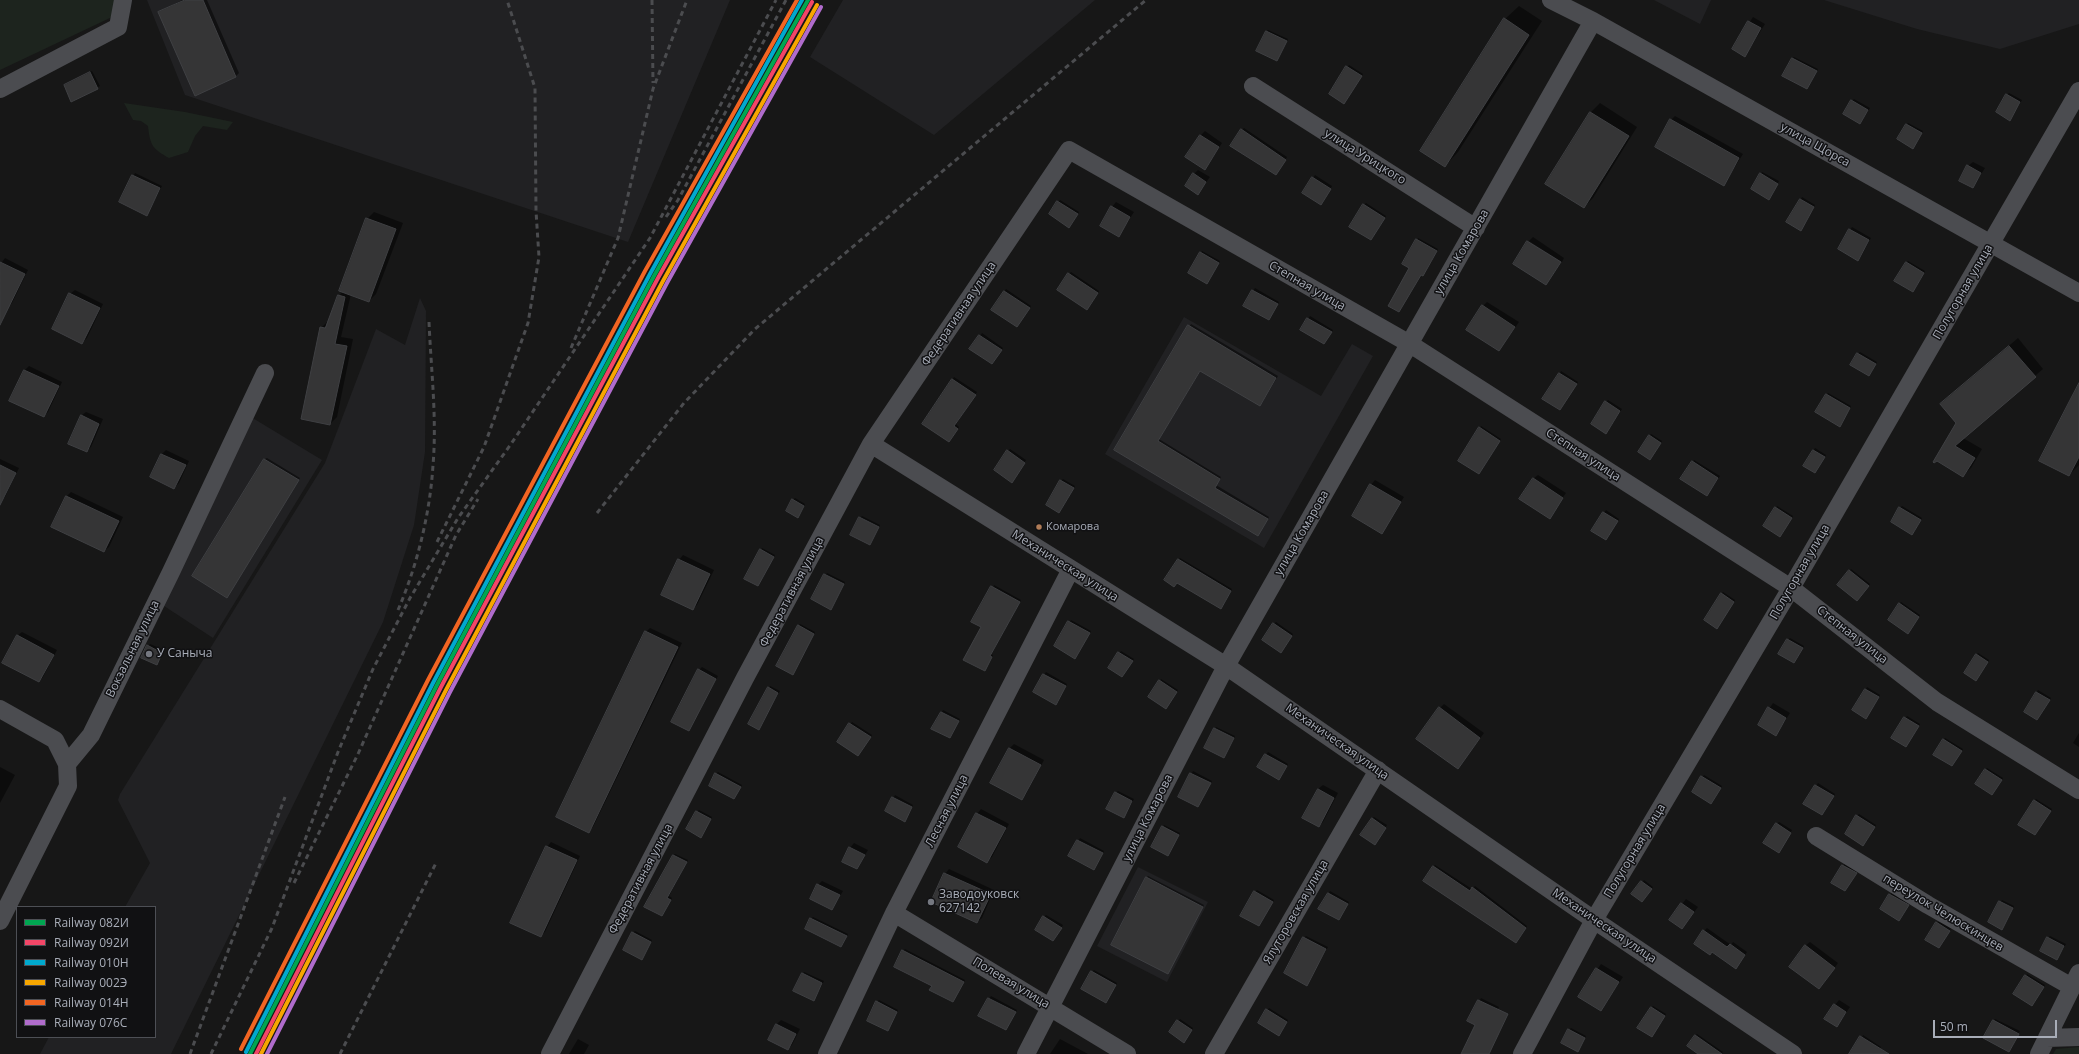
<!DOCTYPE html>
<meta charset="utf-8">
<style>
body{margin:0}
#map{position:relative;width:2079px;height:1054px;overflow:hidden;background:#171717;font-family:"Open Sans",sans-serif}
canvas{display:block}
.legend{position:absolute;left:16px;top:906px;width:140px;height:132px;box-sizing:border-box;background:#111113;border:1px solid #4d4f55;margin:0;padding:5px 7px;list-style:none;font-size:12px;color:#a8adb8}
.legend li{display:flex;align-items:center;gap:8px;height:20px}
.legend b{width:20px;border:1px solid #4d4f55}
.scale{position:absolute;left:1933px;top:1020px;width:124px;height:18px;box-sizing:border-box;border:2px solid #a8adb8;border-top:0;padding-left:5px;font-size:12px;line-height:14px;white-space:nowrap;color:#a8adb8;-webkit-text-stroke:3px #111113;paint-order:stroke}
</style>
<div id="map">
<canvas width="2079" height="1054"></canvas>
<ul class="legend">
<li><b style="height:5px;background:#00a651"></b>Railway 082И</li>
<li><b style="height:5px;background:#f34667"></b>Railway 092И</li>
<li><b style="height:5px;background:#00a9ce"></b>Railway 010Н</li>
<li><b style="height:5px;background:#f7a600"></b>Railway 002Э</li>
<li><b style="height:5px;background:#f26522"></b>Railway 014Н</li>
<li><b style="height:5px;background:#b06ccc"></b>Railway 076С</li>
</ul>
<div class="scale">50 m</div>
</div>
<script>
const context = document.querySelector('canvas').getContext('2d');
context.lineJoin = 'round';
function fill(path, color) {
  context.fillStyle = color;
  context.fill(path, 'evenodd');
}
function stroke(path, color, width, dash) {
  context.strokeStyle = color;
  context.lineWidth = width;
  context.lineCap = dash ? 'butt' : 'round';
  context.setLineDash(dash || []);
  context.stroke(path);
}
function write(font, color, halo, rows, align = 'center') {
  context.font = font + ' "Open Sans",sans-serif';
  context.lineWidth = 3;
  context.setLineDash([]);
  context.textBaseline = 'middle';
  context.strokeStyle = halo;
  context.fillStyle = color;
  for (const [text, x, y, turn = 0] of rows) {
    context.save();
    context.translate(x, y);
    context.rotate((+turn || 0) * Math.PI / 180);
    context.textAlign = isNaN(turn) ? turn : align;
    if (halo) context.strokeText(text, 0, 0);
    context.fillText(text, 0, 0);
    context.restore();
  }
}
fill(new Path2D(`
 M147,0H730L628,242L185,95Z
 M843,0H1095L934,135L810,57Z
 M1654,0H1711L1700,24Z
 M1824,0H2079V24L2000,49L1917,29Z
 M420,298L426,311L425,452L414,525L383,622L171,1054H40L49,1037H155V907H125L150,863L118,800L120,794L325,463L376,329L405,345Z
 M1184,317L1321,396L1352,344L1373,356L1264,548L1105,454Z
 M251,417L322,460L213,638L161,604Z
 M1138,867L1208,902L1167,982L1097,946Z`), '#212123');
fill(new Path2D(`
 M0,0H115L112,17L0,70Z
 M124,103L185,112L233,122L227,130L203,126L195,136L188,152L169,158C153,149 150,146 148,126L141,121L133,120Z
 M2079,1047V1054H2053L2056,1049Z`), '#1d241e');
fill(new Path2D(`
 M182,0H207L239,73L236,76L195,94L160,12Z
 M1519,6L1542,21L1458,152L1445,166L1505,19Z
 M1753,17L1765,24L1745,56L1733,49Z
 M1268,30L1288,39L1277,60L1266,32Z
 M1794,57L1818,69L1807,88L1792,58Z
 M1349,65L1363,74L1346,101L1330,93Z
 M92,71L100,86L72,101L65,85Z
 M2009,93L2022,100L2012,117L2007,95Z
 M1854,99L1870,108L1860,123L1852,101Z
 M1600,103L1637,127L1593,198L1584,207L1591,112Z
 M1675,116L1743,154L1724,184L1671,120Z
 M1908,123L1923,131L1915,145L1906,125Z
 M1244,128L1287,157L1278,172L1242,130Z
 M1205,131L1222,143L1205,169L1200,136Z
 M1973,162L1985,168L1973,187L1968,166Z
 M1198,170L1210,177L1198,193L1194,174Z
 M1762,172L1779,181L1771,197L1761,174Z
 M135,173L162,186L147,214L120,201Z
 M1315,175L1332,186L1322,202L1303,193Z
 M1802,197L1815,205L1803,227L1788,222Z
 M1060,200L1079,212L1071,225L1050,214Z
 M1116,202L1134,212L1119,235L1112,207Z
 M1366,203L1386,216L1372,237L1364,205Z
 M374,212L403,223L376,294L369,301L351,294L341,337L353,339L337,417L330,424L321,328L328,321L339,296L343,291L367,219Z
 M1852,227L1871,238L1860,258L1839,249Z
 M1533,237L1564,258L1562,262L1529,241Z
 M1418,238L1438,249L1425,273L1421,274L1399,311Z
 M1528,243L1561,263L1546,284Z
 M1202,251L1220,261L1209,281L1201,253Z
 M5,258L28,270L12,303L8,307L0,303V265Z
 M1908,261L1925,271L1915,289L1906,263Z
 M1071,272L1099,291L1089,307L1069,274Z
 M1255,288L1279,302L1269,319L1245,305Z
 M1006,289L1031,306L1017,326L992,309Z
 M75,290L103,304L87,338L82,343L70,294Z
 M1487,302L1519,322L1499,350L1483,306Z
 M1310,316L1333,330L1324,343L1301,330Z
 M1191,324L1278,376L1262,403L1201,370L1159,439L1221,477L1216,485L1269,517L1260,533L1115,450Z
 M982,333L1003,348L992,363L971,349Z
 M2018,338L2043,369L1963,438L1982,449L1971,468L1963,475L1937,460L1957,423L1941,404Z
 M1860,352L1877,362L1871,373L1858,354Z
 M29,366L62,382L48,412L44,416L10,400L25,370Z
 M1561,371L1578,382L1560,409V373Z
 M954,377L977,392L956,424L959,427L951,439L924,424Z
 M2079,385V465L2069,475Z
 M1828,393L1851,406L1841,424L1826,395Z
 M1608,400L1622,409L1608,431L1606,402Z
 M86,412L103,419L91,447L86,451L81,416Z
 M1481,426L1501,439L1479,473L1480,428Z
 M1651,434L1662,441L1652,456L1649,436Z
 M1815,448L1826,455L1815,472L1804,466Z
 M1010,449L1026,460L1013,479L1008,451Z
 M166,450L189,461L179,483L174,488L151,477L162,454Z
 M267,458L300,478L229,594L265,459Z
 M0,459L19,468L5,497L1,501Z
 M1694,460L1720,476L1709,493L1693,462Z
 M1538,475L1566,493L1549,517L1533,479Z
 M1063,479L1075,486L1061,510V481Z
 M1375,480L1404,497L1382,532L1371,485Z
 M71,492L123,517L109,547L104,551L67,496Z
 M795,498L805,504L800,514L793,500Z
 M1777,506L1793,516L1782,534L1776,508Z
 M1902,506L1922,518L1914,532L1900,508Z
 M1606,510L1619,519L1608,537L1592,530Z
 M862,516L880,525L870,544L860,518Z
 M762,548L775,555L758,585L761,550Z
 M683,555L714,570L697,605L693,609L679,560Z
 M1180,558L1232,589L1223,606L1177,582L1178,560Z
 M1851,569L1870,584L1859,598L1838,585Z
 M827,573L845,582L831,609L812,599Z
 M994,585L1021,600L991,654L993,655L986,668L982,627Z
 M1723,592L1735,600L1719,625L1721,594Z
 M1901,602L1920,615L1909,631L1899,604Z
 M1071,620L1091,631L1075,658L1055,646Z
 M1276,622L1293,634L1282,650L1274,624Z
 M800,624L815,632L794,672L798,626Z
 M650,628L682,643L593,827L589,831L646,632Z
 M22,632L57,650L43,677L39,681L17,636Z
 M1790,638L1804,646L1794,662L1788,640Z
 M150,644L164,650L158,662L148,646Z
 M1121,651L1134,659L1122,676L1109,668Z
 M1978,653L1989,660L1976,680V655Z
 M702,667L718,676L688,730L699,670Z
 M1046,672L1067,684L1058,702L1034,692Z
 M1161,679L1178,690L1166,707L1160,681Z
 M770,686L780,691L759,729L769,688Z
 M1867,687L1880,695L1866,718V689Z
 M2038,690L2051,698L2037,719L2025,711Z
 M1773,703L1790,713L1776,735L1759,725Z
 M1444,704L1484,733L1458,768L1440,708Z
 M943,710L960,719L951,735L933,728Z
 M1907,716L1920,724L1906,746L1892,738Z
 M852,722L872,735L860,753L838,742Z
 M1216,727L1235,736L1224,757L1215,729Z
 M2079,733V747L2073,743Z
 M1945,738L1963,749L1952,765L1943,740Z
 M1014,744L1044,760L1026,794L1022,799L992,783L1010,748Z
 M1268,752L1288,764L1281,777L1259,767Z
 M0,767L15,775L0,803Z
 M1987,768L2003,778L1992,794L1985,770Z
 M1193,771L1212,781L1198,806L1179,796Z
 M718,772L742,785L734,798L716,774Z
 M1704,775L1722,786L1711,803L1693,792Z
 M1818,783L1835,794L1824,812L1805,804Z
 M1323,785L1338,793L1323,822L1319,826L1318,789Z
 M1118,791L1134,799L1124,817L1116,793Z
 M895,795L913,805L906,818L886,811Z
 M2036,799L2052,809L2035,834L2034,801Z
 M981,809L1009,824L992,857L987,861L960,847L977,814Z
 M699,810L712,817L701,836L697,812Z
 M1859,814L1876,825L1865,843L1857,816Z
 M1374,817L1387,825L1376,842L1372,818Z
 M1779,822L1792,830L1780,850L1777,824Z
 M1164,825L1180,833L1168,855L1163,827Z
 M1080,838L1104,851L1094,869L1070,856Z
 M551,842L580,856L545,932L540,936L547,847Z
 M854,843L868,850L857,868L850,848Z
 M675,854L688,860L669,896L672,898L664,913L673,855Z
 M1845,863L1858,871L1845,890L1833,882Z
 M1435,865L1472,889L1475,886L1527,926L1518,940L1433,867Z
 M949,869L994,890L982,918L977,922L945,874Z
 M1148,876L1204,905L1168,973L1146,878Z
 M1644,880L1653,887L1644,899L1633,893Z
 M822,881L843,891L832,909L818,885Z
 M1257,890L1274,900L1259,925L1255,892Z
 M1330,891L1349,902L1340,917L1320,908Z
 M1892,892L1910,903L1901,918L1881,909Z
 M1686,899L1698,907L1682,928L1670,920Z
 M2002,900L2014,906L2003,927L1989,922Z
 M1046,915L1063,925L1055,938L1044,917Z
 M813,917L848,934L843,944L841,946L811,919Z
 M1939,921L1951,928L1941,945L1937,923Z
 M1707,928L1731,945L1733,942L1747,952L1739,964L1712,951L1704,931Z
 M635,931L652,940L643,956L633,933Z
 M1306,936L1328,947L1308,983L1304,938Z
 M2050,936L2066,944L2057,959L2048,938Z
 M1810,942L1838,963L1823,984L1805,946Z
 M905,949L965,980L954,999L933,985L903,951Z
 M1601,964L1623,977L1601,1010L1579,996Z
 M1094,970L1117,983L1107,1000L1092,972Z
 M804,972L824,981L814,1000L803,974Z
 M2027,974L2045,985L2034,1003L2026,976Z
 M991,996L1017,1010L1006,1029L980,1015Z
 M1481,998L1499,1007L1489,1026L1486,1054H1462L1476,1024L1469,1021Z
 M879,1000L898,1010L888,1030L877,1002Z
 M1839,1000L1850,1007L1837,1026L1835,1005Z
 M1653,1006L1666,1014L1653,1034L1651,1008Z
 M1269,1008L1288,1020L1281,1033L1259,1023Z
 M1180,1019L1193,1028L1185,1040L1170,1032Z
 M1995,1019L2020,1031L2011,1049L1994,1020Z
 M781,1020L800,1029L792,1045L788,1049L777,1024Z
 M1571,1028L1586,1036L1579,1049L1569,1030Z
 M1697,1034L1723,1052L1721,1054H1700L1695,1035Z
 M1863,1035L1881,1047L1877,1054H1857Z
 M578,1039L589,1045L584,1054H569Z
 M1060,1039L1088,1054H1050Z`), '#0007');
const building = new Path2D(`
 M185,0H203L236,77L195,96L158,12Z
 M1504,18L1529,35L1445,167L1420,151Z
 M1748,21L1761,28L1745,57L1732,49Z
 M1266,31L1287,41L1277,61L1256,51Z
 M1792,58L1817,71L1807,89L1782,76Z
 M1346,66L1362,76L1344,104L1329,94Z
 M90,72L98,89L71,102L64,85Z
 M2006,94L2020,102L2010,121L1996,112Z
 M1851,100L1868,110L1860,124L1843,114Z
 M1590,112L1629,136L1584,208L1545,184Z
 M1670,119L1739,158L1724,186L1655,147Z
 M1906,124L1922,133L1913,149L1897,139Z
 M1241,129L1286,160L1276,175L1230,146Z
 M1200,135L1219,147L1205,170L1185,157Z
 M1967,165L1981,173L1973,188L1959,181Z
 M1193,173L1206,182L1198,195L1185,186Z
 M1760,173L1778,184L1769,200L1751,189Z
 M132,175L160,188L147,216L119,202Z
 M1312,177L1331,189L1321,205L1302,193Z
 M1800,199L1814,207L1801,231L1786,222Z
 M1057,201L1078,214L1069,228L1049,214Z
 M1363,204L1385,218L1371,240L1349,227Z
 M1111,206L1130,217L1119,237L1100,226Z
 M366,218L396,229L369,302L339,291Z
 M1849,229L1869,240L1858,261L1838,249Z
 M1416,239L1437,251L1423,276L1421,275L1399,312L1388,306L1409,268L1402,264Z
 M1527,241L1561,262L1546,285L1513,264Z
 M1200,252L1219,263L1207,284L1188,273Z
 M0,262L25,274L0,325Z
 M1906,262L1924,273L1913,292L1894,281Z
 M1068,273L1098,293L1087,310L1057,290Z
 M1252,290L1278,304L1269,320L1243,306Z
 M1004,291L1030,308L1017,327L991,310Z
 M69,293L100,308L82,344L52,329Z
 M338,295L345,297L335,344L347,346L330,425L301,419L320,327L325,328Z
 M1482,305L1515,327L1499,351L1466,330Z
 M1307,318L1332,332L1324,344L1300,330Z
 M1188,325L1276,378L1260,406L1200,371L1158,441L1220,479L1215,488L1268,519L1258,536L1114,450Z
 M979,335L1002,350L992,364L969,349Z
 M2009,346L2036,377L1955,446L1975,458L1963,477L1937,461L1934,463L1933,462L1956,423L1940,404Z
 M1857,353L1876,364L1869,376L1850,365Z
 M24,370L59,386L44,417L9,401Z
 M1559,373L1577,384L1560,410L1542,399Z
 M952,379L976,395L954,426L958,429L949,442L922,424Z
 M2079,383V457L2069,476L2039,461Z
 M1826,394L1850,408L1840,427L1815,412Z
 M1605,401L1620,411L1606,434L1591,424Z
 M81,415L99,424L87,452L68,444Z
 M1479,427L1500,441L1479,474L1458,461Z
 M1649,435L1661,443L1650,460L1638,452Z
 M1007,450L1025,463L1012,483L994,470Z
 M1813,450L1825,457L1815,473L1803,466Z
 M161,454L186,465L174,489L150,477Z
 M264,459L299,480L227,598L192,576Z
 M1692,461L1718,478L1707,496L1680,479Z
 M0,465L16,473L0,505Z
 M1533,478L1563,498L1550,519L1519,499Z
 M1060,480L1074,488L1059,513L1046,505Z
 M1370,484L1401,502L1382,534L1352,516Z
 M66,496L119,521L104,552L51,527Z
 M792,499L804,506L798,518L786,511Z
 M1775,507L1792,518L1780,537L1763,526Z
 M1899,507L1921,520L1912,535L1891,522Z
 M1603,512L1618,521L1606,540L1591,531Z
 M859,517L879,527L870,545L850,535Z
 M760,549L774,557L758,586L744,579Z
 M678,559L710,574L693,610L661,595Z
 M1178,559L1231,591L1221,609L1177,583L1174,587L1164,580Z
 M1849,570L1869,586L1857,601L1837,585Z
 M824,574L844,584L831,610L811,599Z
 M991,586L1020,602L990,656L992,657L985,671L963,660L981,627L971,622Z
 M1721,593L1734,602L1717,629L1704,620Z
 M1899,603L1919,617L1908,634L1888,620Z
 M1068,621L1090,633L1075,659L1054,646Z
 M1273,623L1292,636L1281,653L1262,640Z
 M798,625L814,634L793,675L776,666Z
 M645,631L678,647L589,833L556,817Z
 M17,635L54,655L39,682L2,663Z
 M1787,639L1803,648L1794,663L1778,654Z
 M147,645L162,653L157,665L141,658Z
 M1118,652L1133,661L1122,677L1108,668Z
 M1976,654L1988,662L1976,681L1964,673Z
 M698,669L716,679L689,731L671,722Z
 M1043,674L1066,686L1056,705L1033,692Z
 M1159,680L1177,692L1166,709L1148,697Z
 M768,687L778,693L759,730L748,724Z
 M1865,689L1879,697L1866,719L1852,710Z
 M2036,692L2050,700L2037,720L2024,712Z
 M1439,707L1480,738L1458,769L1416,739Z
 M1768,707L1786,718L1776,736L1758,725Z
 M941,712L959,721L950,738L931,729Z
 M1904,717L1919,726L1906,747L1891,738Z
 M849,723L871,737L858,756L837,742Z
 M1214,728L1234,738L1224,758L1204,748Z
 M1943,739L1962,751L1952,766L1933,755Z
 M1009,748L1041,765L1022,800L990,783Z
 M1265,754L1287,766L1279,780L1257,767Z
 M1985,769L2002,780L1992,795L1975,784Z
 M715,773L741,787L734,799L709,786Z
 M1190,773L1211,783L1198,807L1178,797Z
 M1701,776L1721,788L1711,804L1692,792Z
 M1815,785L1834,796L1822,815L1803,804Z
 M1318,789L1334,798L1319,827L1302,818Z
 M1115,792L1132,801L1124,818L1106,809Z
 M892,797L912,807L905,822L885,811Z
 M2034,800L2051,811L2035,835L2018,825Z
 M696,811L711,819L701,838L686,829Z
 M976,813L1006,828L987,863L958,847Z
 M1856,815L1875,827L1863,846L1845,834Z
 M1372,818L1386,828L1375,845L1360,835Z
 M1776,823L1791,833L1779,853L1763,843Z
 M1162,826L1179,835L1168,856L1151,847Z
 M1077,840L1103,853L1094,870L1068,856Z
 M546,846L577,860L541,937L510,923Z
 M849,847L865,855L857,869L842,862Z
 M673,855L687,862L667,898L671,900L662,916L644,907Z
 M1842,865L1857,873L1845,891L1831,883Z
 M1433,866L1470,891L1472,887L1526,928L1516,943L1423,881Z
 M944,873L991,894L977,923L931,902Z
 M1146,877L1203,907L1168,974L1111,945Z
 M1641,881L1652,889L1642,902L1631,894Z
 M817,884L840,895L832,910L810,899Z
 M1254,891L1273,902L1259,926L1240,916Z
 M1328,893L1348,904L1339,920L1318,909Z
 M1889,894L1909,905L1899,921L1880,909Z
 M1999,901L2013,908L2002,930L1988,922Z
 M1681,903L1694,912L1682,929L1669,920Z
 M1043,916L1062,928L1053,941L1035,930Z
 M810,918L847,936L841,947L805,929Z
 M1936,922L1950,931L1939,948L1925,940Z
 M1703,930L1727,947L1730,944L1745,955L1736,969L1712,952L1710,955L1694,944Z
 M632,932L651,942L642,960L623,950Z
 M1303,937L1326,949L1307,986L1284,973Z
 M2047,937L2064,946L2057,960L2040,951Z
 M1805,945L1835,968L1819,989L1789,967Z
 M902,950L964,982L953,1002L929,990L932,986L894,967Z
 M1596,968L1619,982L1601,1011L1578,997Z
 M1091,971L1116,985L1106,1003L1081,989Z
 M802,973L822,983L814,1001L793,991Z
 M2025,975L2044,987L2032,1006L2013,994Z
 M988,998L1016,1012L1006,1030L978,1016Z
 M1478,1000L1508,1014L1489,1054H1461L1475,1025L1467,1021Z
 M876,1001L897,1012L888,1031L867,1021Z
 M1834,1004L1846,1012L1837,1027L1824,1019Z
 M1651,1007L1665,1016L1652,1037L1637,1028Z
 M1266,1009L1287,1022L1279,1036L1258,1023Z
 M1177,1020L1192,1030L1184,1043L1169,1032Z
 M1993,1020L2019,1034L2009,1052L1983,1038Z
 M776,1024L796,1034L788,1050L768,1040Z
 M1568,1029L1585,1038L1578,1052L1561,1043Z
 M1695,1035L1722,1054H1698L1687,1046Z
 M1860,1036L1889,1054H1849Z`);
fill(building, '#353536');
stroke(building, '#3f4043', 1);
stroke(new Path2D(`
 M1551,0L1593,21L2079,293
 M1253,86L1476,228
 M0,89L118,27L123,0
 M871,444L1226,666L1594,920L1793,1054
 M0,709L55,740L67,764
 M1816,836L1928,905L2072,987
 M894,913L1127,1054
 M0,921L68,786L67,764L91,735L171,572L265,373
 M2047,1038L2079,1037
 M550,1054L745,678L871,444L1069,150L1410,344L1791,588L1937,702L2079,790
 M827,1054L894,913L1071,569
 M1026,1054L1226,666L1593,21
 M1214,1054L1378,770
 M1522,1054L1594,920L1791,588L2079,91
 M2039,1054L2079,973`), '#4b4c50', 18);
stroke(new Path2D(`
 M652,0L653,83
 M666,217L678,200L786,0
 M571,348L618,238L653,89L687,0
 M597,513L684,403L755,329L1146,0
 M437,542L484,447L528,323L539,257L536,211L535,88L507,0
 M398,610C417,566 430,514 433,465C437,418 431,369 429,322
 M294,883L358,754L456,535L478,499
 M190,1054L285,797
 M211,1054L272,928L338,752L373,669L410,598L458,518L511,444L650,238L776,0
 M340,1054L436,863`), '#4b4c4f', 3, [5, 4]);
stroke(new Path2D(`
 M250,1054L437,685L654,276L808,0`), '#00a651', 4);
stroke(new Path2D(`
 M256,1054L441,687L658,278L812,2`), '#f34667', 4);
stroke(new Path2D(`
 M246,1052L433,683L650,274L802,0`), '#00a9ce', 4);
stroke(new Path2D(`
 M261,1054L446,690L663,281L817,5`), '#f7a600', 4);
stroke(new Path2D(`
 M241,1049L428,680L645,271L797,0`), '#f26522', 4);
stroke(new Path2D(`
 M267,1054L450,692L667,283L821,7`), '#b06ccc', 4);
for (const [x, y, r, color] of [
 [1039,527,3.5,"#b07c57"],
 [149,654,4,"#757880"],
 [931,902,4,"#757880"]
]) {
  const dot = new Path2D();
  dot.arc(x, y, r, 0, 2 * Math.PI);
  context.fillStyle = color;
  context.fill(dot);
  stroke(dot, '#111113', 1.5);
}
write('11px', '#a8adb8', '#111113', [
 ["Комарова",1046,527]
], 'left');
write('12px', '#a8adb8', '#111113', [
 ["улица Щорса",1815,145,29],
 ["улица Урицкого",1365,157,32],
 ["улица Комарова",1462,252,-60],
 ["Степная улица",1307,286,30],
 ["Полугорная улица",1963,292,-60],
 ["Федеративная улица",959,314,-56],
 ["Степная улица",1583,455,33],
 ["улица Комарова",1302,533,-60],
 ["Механическая улица",1065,566,32],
 ["Полугорная улица",1800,572,-60],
 ["Федеративная улица",792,592,-62],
 ["Степная улица",1852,635,38],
 ["Вокзальная улица",133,649,-64],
 ["Механическая улица",1337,742,35],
 ["Лесная улица",947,811,-63],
 ["улица Комарова",1148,818,-63],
 ["Полугорная улица",1635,851,-59],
 ["Федеративная улица",641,879,-62],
 ["Ялуторовская улица",1296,912,-60],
 ["переулок Челюскинцев",1943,913,31],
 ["Механическая улица",1604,926,34],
 ["Полевая улица",1011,983,31]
]);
write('12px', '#a8adb8', '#111113', [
 ["У Саныча",157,654],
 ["Заводоуковск",939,895],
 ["627142",939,909]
], 'left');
</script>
